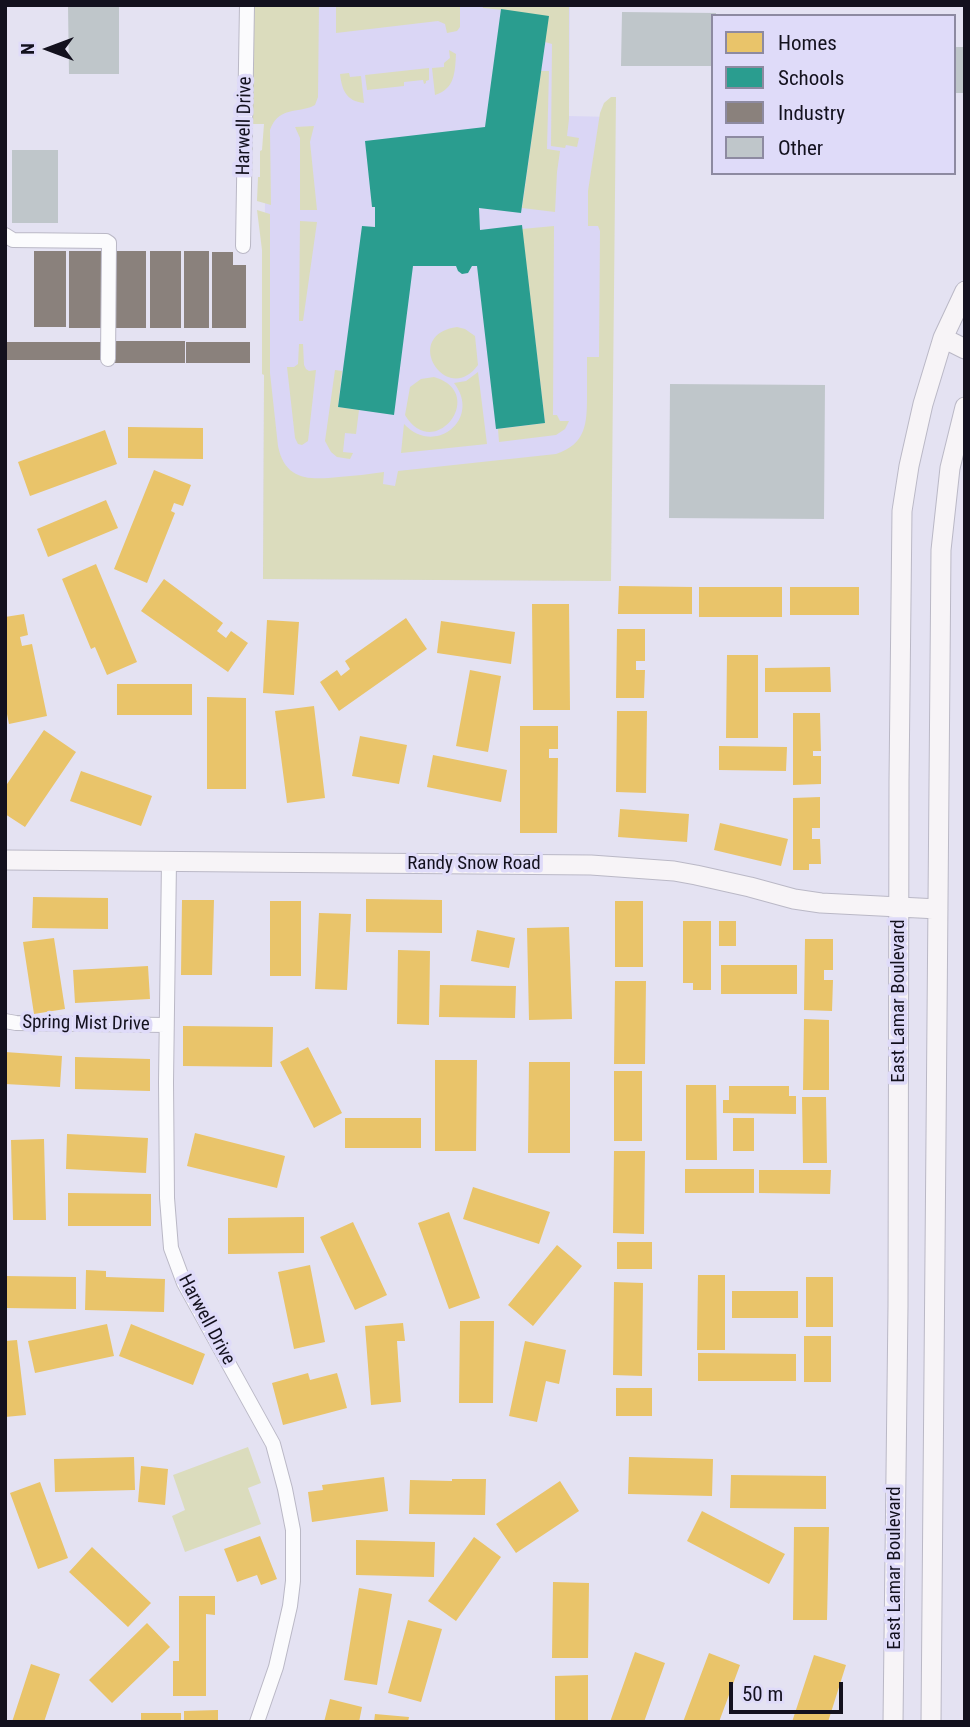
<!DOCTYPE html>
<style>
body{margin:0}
#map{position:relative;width:970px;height:1727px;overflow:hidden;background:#e4e2f2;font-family:"Roboto Condensed",sans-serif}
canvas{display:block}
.frame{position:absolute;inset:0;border:7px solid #13111e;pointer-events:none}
.legend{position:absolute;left:711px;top:14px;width:245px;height:161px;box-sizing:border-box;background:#dfdbf9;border:2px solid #8d8aa1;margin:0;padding:9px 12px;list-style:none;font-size:21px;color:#13111e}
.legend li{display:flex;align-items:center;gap:14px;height:35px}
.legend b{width:35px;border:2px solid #8d8aa1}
.north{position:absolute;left:14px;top:14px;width:70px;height:70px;-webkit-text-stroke:5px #dfdbf9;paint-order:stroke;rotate:270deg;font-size:19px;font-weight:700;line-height:28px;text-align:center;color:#13111e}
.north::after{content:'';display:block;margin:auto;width:24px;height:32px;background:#13111e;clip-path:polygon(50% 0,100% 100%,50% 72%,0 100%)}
.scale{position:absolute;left:729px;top:1682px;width:114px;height:32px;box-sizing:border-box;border:4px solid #13111e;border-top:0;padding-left:9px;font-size:21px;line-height:24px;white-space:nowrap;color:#13111e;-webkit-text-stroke:5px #dfdbf9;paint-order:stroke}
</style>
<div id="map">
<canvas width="970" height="1727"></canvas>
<div class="frame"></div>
<ul class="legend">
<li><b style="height:19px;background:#e9c46a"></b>Homes</li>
<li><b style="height:19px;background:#2a9d8f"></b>Schools</li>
<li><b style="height:19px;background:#8a817c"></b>Industry</li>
<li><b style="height:19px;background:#bfc6ca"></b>Other</li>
</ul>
<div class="north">N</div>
<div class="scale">50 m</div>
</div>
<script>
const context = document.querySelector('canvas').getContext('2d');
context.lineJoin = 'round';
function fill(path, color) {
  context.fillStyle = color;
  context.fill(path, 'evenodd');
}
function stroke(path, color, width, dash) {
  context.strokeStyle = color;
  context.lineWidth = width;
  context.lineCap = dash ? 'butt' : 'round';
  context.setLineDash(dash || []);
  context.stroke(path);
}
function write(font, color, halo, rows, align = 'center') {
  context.font = font + ' "Roboto Condensed",sans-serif';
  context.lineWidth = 7;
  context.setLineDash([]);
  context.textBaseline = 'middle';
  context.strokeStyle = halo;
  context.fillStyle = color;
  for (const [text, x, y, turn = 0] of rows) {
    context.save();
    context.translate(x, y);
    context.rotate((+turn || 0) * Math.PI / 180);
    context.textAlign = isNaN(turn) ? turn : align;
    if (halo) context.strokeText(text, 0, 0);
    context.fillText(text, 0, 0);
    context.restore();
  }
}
fill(new Path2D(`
 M266,5H570L569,116L613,117L611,581L263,579Z`), '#dad6f5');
fill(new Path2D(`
 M254,5H319L318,97L315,105L311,107C293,113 278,108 270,130L271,205L257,201L258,177H260V151L262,150L264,124H252Z
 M336,5H460V27L457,31L447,33L445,24L438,21L336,33Z
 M482,5H569V119L567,136L579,138L577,147L566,145L565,148L551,146L552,44L545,42L503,10L483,8Z
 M449,50L456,54C455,72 455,89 435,95L432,68L444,67V63L450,58Z
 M429,68V80L426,81V83L424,84L423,80L404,82V86L367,90L365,75Z
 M541,71H549L547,149L560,151L557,172L555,212L522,208Z
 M349,73L350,77L361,76L364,103C346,101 342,90 340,74Z
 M611,97H616L611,581L263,579L264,375L262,374V250L257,210L270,214V373L278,446C285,481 310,480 339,477C354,476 369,474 384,472L383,484L395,486L398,471L556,454C586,444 587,424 587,396C587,383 587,370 587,357H599L600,231L598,226H588V191L600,113L604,103Z
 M314,126L310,142L317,210H300V138L295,127Z
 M300,221L317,222L303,321H299Z
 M554,226L553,415H557L560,421H569L565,429L556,435L499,442L498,429L545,423L522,229Z
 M457,327L465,329L475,336L478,365C447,408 400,335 457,327Z
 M299,344H303L304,365L306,369L309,371L316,370L308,441L302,445L298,444L295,438L287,367H294L298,364Z
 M335,370L342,371L338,407L359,410L356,434L345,433L343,452L353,453L350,459L337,457L331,452L325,441Z
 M478,372L487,444L401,453L404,424C435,457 482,419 454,383L466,381Z
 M434,377C489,393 434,464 405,415L410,387L421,379Z
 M248,1447L261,1483L248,1488L261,1524L185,1552L172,1516L185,1510L173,1475Z`), '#dbdcbd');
fill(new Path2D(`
 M128,427L203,428V459L128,458Z
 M105,430L117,464L30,496L18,462Z
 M154,470L191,485L183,506L174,503L171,511L175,513L147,583L114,569Z
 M106,500L118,528L48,557L37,529Z
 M96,564L137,662L107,675L95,647L91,649L62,579Z
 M164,579L223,623L217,631L226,638L231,631L248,643L228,672L141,611Z
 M619,586L692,587V614H618Z
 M699,587H782V617H699Z
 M790,587H859V615H790Z
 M532,604H569L570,710H533Z
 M24,614L28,635L20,637L22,646L32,644L47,716L9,724L5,704V617Z
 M406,618L427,649L339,711L320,682L337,670L341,676L350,669L345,661Z
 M267,620L299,622L294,695L263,693Z
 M441,621L515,632L511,664L437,653Z
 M617,629H645V661H636V670H645L644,698H616Z
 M727,655H758V738H726Z
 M830,667L831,692H765V668Z
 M470,670L501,676L488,752L456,746Z
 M117,684H192V715H117Z
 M207,697L246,698V789H207Z
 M314,706L325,798L287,803L275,711Z
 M617,711H647L646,793L616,792Z
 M793,713H820L821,751H813V756H821V784L793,785Z
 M520,726H558V749H549V758H558L557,833H520Z
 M44,730L76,752L25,827L5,814V787Z
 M360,736L407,745L399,784L352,776Z
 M719,746L787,747L786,771L719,770Z
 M433,755L507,770L501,802L427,787Z
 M81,771L152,796L141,826L70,801Z
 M820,797V828H812V839H820L821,864H809V870H793V798Z
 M620,809L689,814L687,842L618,837Z
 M720,823L788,839L781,866L714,850Z
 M33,897L108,898V929L32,928Z
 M366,899L442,900V933L366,932Z
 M182,900H214L212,975H181Z
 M270,901H301V976H270Z
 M615,901H643V967H615Z
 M319,913L351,914L347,990L315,989Z
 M683,921H711V990H693V983H683Z
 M719,921H736V946H719Z
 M569,927L572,1019L529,1020L527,928Z
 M477,930L515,938L509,968L471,961Z
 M54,938L65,1009L34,1014L23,942Z
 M805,939H833V970H824V980H833L832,1011L804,1010Z
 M398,950L430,951L429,1025L397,1024Z
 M721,965H797V994H721Z
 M148,966L150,999L75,1003L73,970Z
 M615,981H646L645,1064H614Z
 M440,985L516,986L515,1018L439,1017Z
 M804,1019L829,1020V1090H803Z
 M183,1026L273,1027L272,1067L183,1066Z
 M308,1047L342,1113L314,1128L280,1062Z
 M5,1052L62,1056L60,1087L5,1084Z
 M75,1057L150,1059V1091L75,1089Z
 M435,1060H477L476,1151H435Z
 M529,1062H570V1153H528Z
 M614,1071H642V1141H614Z
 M686,1085H716L717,1160H686Z
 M729,1086H789V1096H796V1114L723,1113V1100H729Z
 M802,1097H826L827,1163H803Z
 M345,1118H421V1148H345Z
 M733,1118H754V1151H733Z
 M195,1133L285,1156L277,1188L187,1166Z
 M67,1134L148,1138L146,1173L66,1169Z
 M44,1139L46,1220H13L11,1140Z
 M614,1151H645L644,1234L613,1233Z
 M685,1169H754V1193H685Z
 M759,1170H831L830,1194L759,1193Z
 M473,1187L550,1212L539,1244L463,1219Z
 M68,1193L151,1194V1226H68Z
 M449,1212L480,1298L449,1309L418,1223Z
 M304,1217V1253L228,1254V1218Z
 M353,1222L387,1295L355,1310L320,1237Z
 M617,1242H652V1269H617Z
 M557,1245L582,1266L533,1326L508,1305Z
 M310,1265L325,1342L294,1349L278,1272Z
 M86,1270L106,1271V1277L165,1279L164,1312L85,1310Z
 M698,1275H725V1350H697Z
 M5,1276L76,1277V1309L5,1308Z
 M806,1277H833V1327H806Z
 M614,1282L643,1283L642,1376L613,1375Z
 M732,1291H798V1318H732Z
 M460,1321H494L493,1403H459Z
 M403,1323L405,1341H397L401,1402L371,1405L365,1326Z
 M107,1324L114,1356L35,1373L28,1341Z
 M131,1324L205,1354L193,1385L119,1356Z
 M804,1336H831V1382H804Z
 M17,1340L26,1415L5,1417V1341Z
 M525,1341L566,1350L559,1384L546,1381L537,1422L509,1416Z
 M698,1353L796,1354V1381H698Z
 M308,1373L310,1380L337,1373L347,1408L283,1425L272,1383Z
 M616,1388H652V1416H616Z
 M134,1457L135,1490L55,1492L54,1459Z
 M629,1457L713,1459L712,1496L628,1494Z
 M141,1466L168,1469L165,1505L138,1502Z
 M731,1475L826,1476V1509L730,1508Z
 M384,1477L388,1511L312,1522L308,1492L323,1490L322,1485Z
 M452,1479H486L485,1515L409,1514L410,1480L452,1481Z
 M560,1481L579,1511L516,1553L496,1524Z
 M40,1482L68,1558L38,1569L10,1493Z
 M702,1511L785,1554L769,1584L687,1541Z
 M794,1527H829L827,1620H793Z
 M260,1536L277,1579L261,1585L257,1575L237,1582L224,1549Z
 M474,1537L501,1557L456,1621L428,1601Z
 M356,1540L435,1542L434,1577L356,1575Z
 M92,1547L151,1603L128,1627L69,1572Z
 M553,1582L589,1583L588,1658H552Z
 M359,1588L392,1594L377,1685L344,1680Z
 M179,1596H215V1615L206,1614V1696H173V1661H179Z
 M408,1620L442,1629L421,1702L388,1693Z
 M147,1623L170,1647L112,1703L89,1680Z
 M635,1652L665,1663L644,1722H610Z
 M709,1653L740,1665L719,1722H683Z
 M814,1655L846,1665L828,1722H792Z
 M31,1664L60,1674L44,1722H12Z
 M588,1675V1722H555V1676Z
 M330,1699L362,1707L359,1722H324Z
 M218,1710V1722H184V1711Z
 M141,1713H181V1722H141Z
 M375,1714L409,1717L408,1722H374Z`), '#e9c46a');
fill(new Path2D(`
 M501,9L549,16L521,213L479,208L480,230L522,225L545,423L496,429L477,266H472L468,273L462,274L458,271L456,266H413L394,415L338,407L362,226L375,227V207H372L365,141L485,127Z`), '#2a9d8f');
fill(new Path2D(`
 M34,251H66V327H34Z
 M69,251H101V328H69Z
 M115,251H146V328H115Z
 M150,251H181V328H150Z
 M184,251H209V328H184Z
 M212,252H233V265H246V328H212Z
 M114,341H185V363H114Z
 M5,342H101V360H5Z
 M186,342H250V363H186Z`), '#8a817c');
fill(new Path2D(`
 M119,5V74H69L68,6Z
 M622,12L716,13V16H713V66H621Z
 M954,47H965V93H954Z
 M12,150H58V223H12Z
 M670,384L825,385L824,519L669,518Z`), '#bfc6ca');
const street = new Path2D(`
 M5,235L13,240L106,241L109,243L108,359
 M243,246L247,5
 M169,861L166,1082L167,1198L171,1248L184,1283L273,1444L285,1489L293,1530V1581L290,1606L276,1667L257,1722
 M5,1021L16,1023L166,1025`);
const secondary = new Path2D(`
 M943,338L965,349
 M5,860L591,865L674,871L696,875L750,887L794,899L821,903L938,909
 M893,1722L898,1306L899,781L902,511L909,466L923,404L943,338L965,291
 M931,1722L941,550L950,468L965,407`);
stroke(street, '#bab8c6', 16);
stroke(secondary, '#bab8c6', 21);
stroke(street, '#fbfbfd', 14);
stroke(secondary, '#f7f4f7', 19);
write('19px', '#13111e', '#dfdbf9', [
 ["Harwell Drive",245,126,-89],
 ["Randy Snow Road",474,864],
 ["East Lamar Boulevard",899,1001,-90],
 ["Spring Mist Drive",86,1024,1],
 ["Harwell Drive",206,1320,62],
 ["East Lamar Boulevard",895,1568,-90]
]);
</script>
